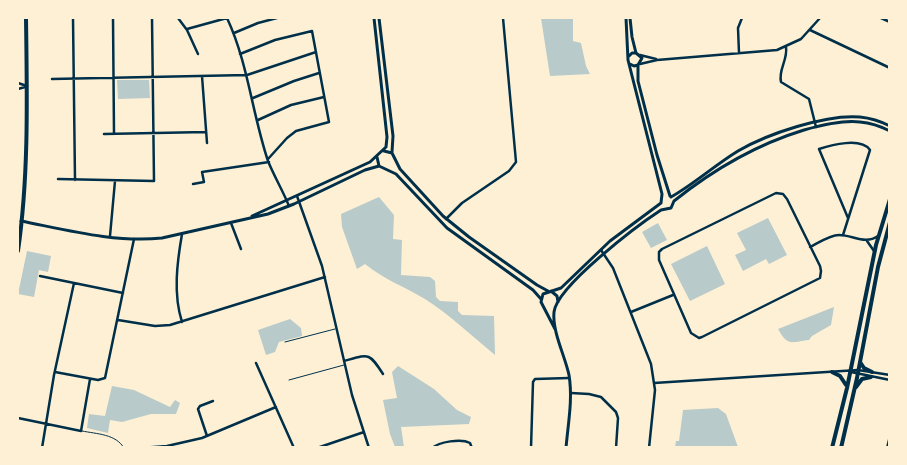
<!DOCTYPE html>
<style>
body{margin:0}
#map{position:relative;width:907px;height:465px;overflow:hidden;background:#fdf0d5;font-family:Overpass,sans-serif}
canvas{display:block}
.frame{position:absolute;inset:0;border:19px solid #fdf0d5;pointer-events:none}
</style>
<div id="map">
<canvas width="907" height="465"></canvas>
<div class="frame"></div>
</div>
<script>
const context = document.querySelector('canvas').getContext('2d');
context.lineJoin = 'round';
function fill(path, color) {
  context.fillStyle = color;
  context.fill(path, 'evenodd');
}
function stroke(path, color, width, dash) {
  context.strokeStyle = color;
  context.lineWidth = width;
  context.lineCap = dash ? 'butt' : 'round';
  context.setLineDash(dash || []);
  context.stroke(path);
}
fill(new Path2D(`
 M541,18H573V41L581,43L586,66L590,74L550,76Z
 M117,80H149L150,98L118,99Z
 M379,197L394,215L393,239L402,240L401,275L430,277L435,281L436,297L440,301L458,302V311L462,315L494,316L495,355C472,336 450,315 425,299C405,287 383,279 365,264L357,269L342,227L341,214Z
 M768,218L787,255L769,264L766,259L743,271L735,255L746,250L737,233Z
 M658,223L667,240L651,248L642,232Z
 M707,246L725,284L690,301L671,264Z
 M27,251L51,256L48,272L39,270L34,297L18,294Z
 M834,307L831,325L812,336L809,340C791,342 788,347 778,329Z
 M290,319L301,328L302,336L279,342L275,352L266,355L258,330Z
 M398,366L434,389L457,410L471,417L469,424L401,427L404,447H395L390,434L383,400L397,398L392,372Z
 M112,386L134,390L170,407L175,400L180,403L176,414H151L122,422L110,420L108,433L87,428L89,414L105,416Z
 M718,408L726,414L738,447H675L676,441H679L683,410Z`), '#b9caca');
stroke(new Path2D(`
 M285,342L335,329
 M289,380L344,365
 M82,431C97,434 116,434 124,448`), '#003049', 1);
stroke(new Path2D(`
 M73,18L75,180
 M113,18L114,134
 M178,18L187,30L198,54
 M227,18C248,63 252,113 268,161C274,176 283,191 289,206
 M881,18L890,22
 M187,29L227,18
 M810,30L890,68
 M234,33L258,23L277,18
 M786,47C788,60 778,70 781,82L809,99L816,127
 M739,53L738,28L742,18
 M240,54L275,40L312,31L329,122L296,131L287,138L268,159
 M640,55L656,59
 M640,64L657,60L777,50L801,39L820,18
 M202,76L207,143
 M52,79L247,75L316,52
 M18,83L27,86
 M18,89L25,87
 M253,98L294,81L319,73
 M258,120L291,105L324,97
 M104,134L206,132
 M58,179L154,181L152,18
 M193,184L204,182L202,172L269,162
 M776,193L783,194L787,199L820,266L821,271L820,278L702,337L699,338L691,333L659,260V252L662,249Z
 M297,196L322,266L352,395L369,448
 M446,219L462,203L509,171L516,162L503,18
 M231,223L241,249
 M182,234C177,263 173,294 182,322
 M843,235L870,150C861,137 831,145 819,149L848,218
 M110,236L115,181
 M867,241L874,251
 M810,247C818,243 830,235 839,235C853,235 865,245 878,236
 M601,250L613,268L651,364L655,390L649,448
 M40,276L123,293
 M631,312L673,295
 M118,320L155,326L170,325L325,277
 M344,361C369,354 369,352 383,374
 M256,363L294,448
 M55,372L98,380L105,378L134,239
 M851,372L890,380
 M654,383L858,370L890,375
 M571,393L589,394L601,397L616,412L618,418L616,448
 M18,418L81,431L90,379
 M207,436L198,409L200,406L213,401
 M42,448L54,375L74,283
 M140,448L167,446L202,438L276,407
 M317,448L364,432
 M432,448C439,442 461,438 470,443L472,448
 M531,448L533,382L535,379L569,378
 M887,448L890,436`), '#003049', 2.5);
stroke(new Path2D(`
 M379,18L393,136L392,152
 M626,18L628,60L662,194L661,203
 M630,18L632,37L636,53
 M629,56L632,53H636L642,58L638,65L634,66L630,64
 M638,65V81L657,155L670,196
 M384,151L392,153L400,169L443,216L469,237L537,285L548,291
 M377,157L379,166L396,174L447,228L533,290L541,299
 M671,197C694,184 715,165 738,151C767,134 826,114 860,117C870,118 880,121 890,126
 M674,201C714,169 755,145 804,130C822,125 842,120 860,122C871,123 880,126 890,131
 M252,216L370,162L386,147L387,137L374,18
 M21,221C67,230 116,243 162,238L268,214L294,204L365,170L379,166
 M551,291L557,296L558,302
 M555,329L541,302L543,294L561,288L610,241L661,203
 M566,448C568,424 573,399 569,375C565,356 552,331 554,312C557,286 638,225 661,210L671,208L674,201`), '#003049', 3);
stroke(new Path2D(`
 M18,251C29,175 27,94 26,18
 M860,362L864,368L872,372
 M832,372L840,376L846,385
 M856,387L862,379L871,377
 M832,448L847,388L876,245L890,199
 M841,448L857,378L878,267L890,222`), '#003049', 4);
</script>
